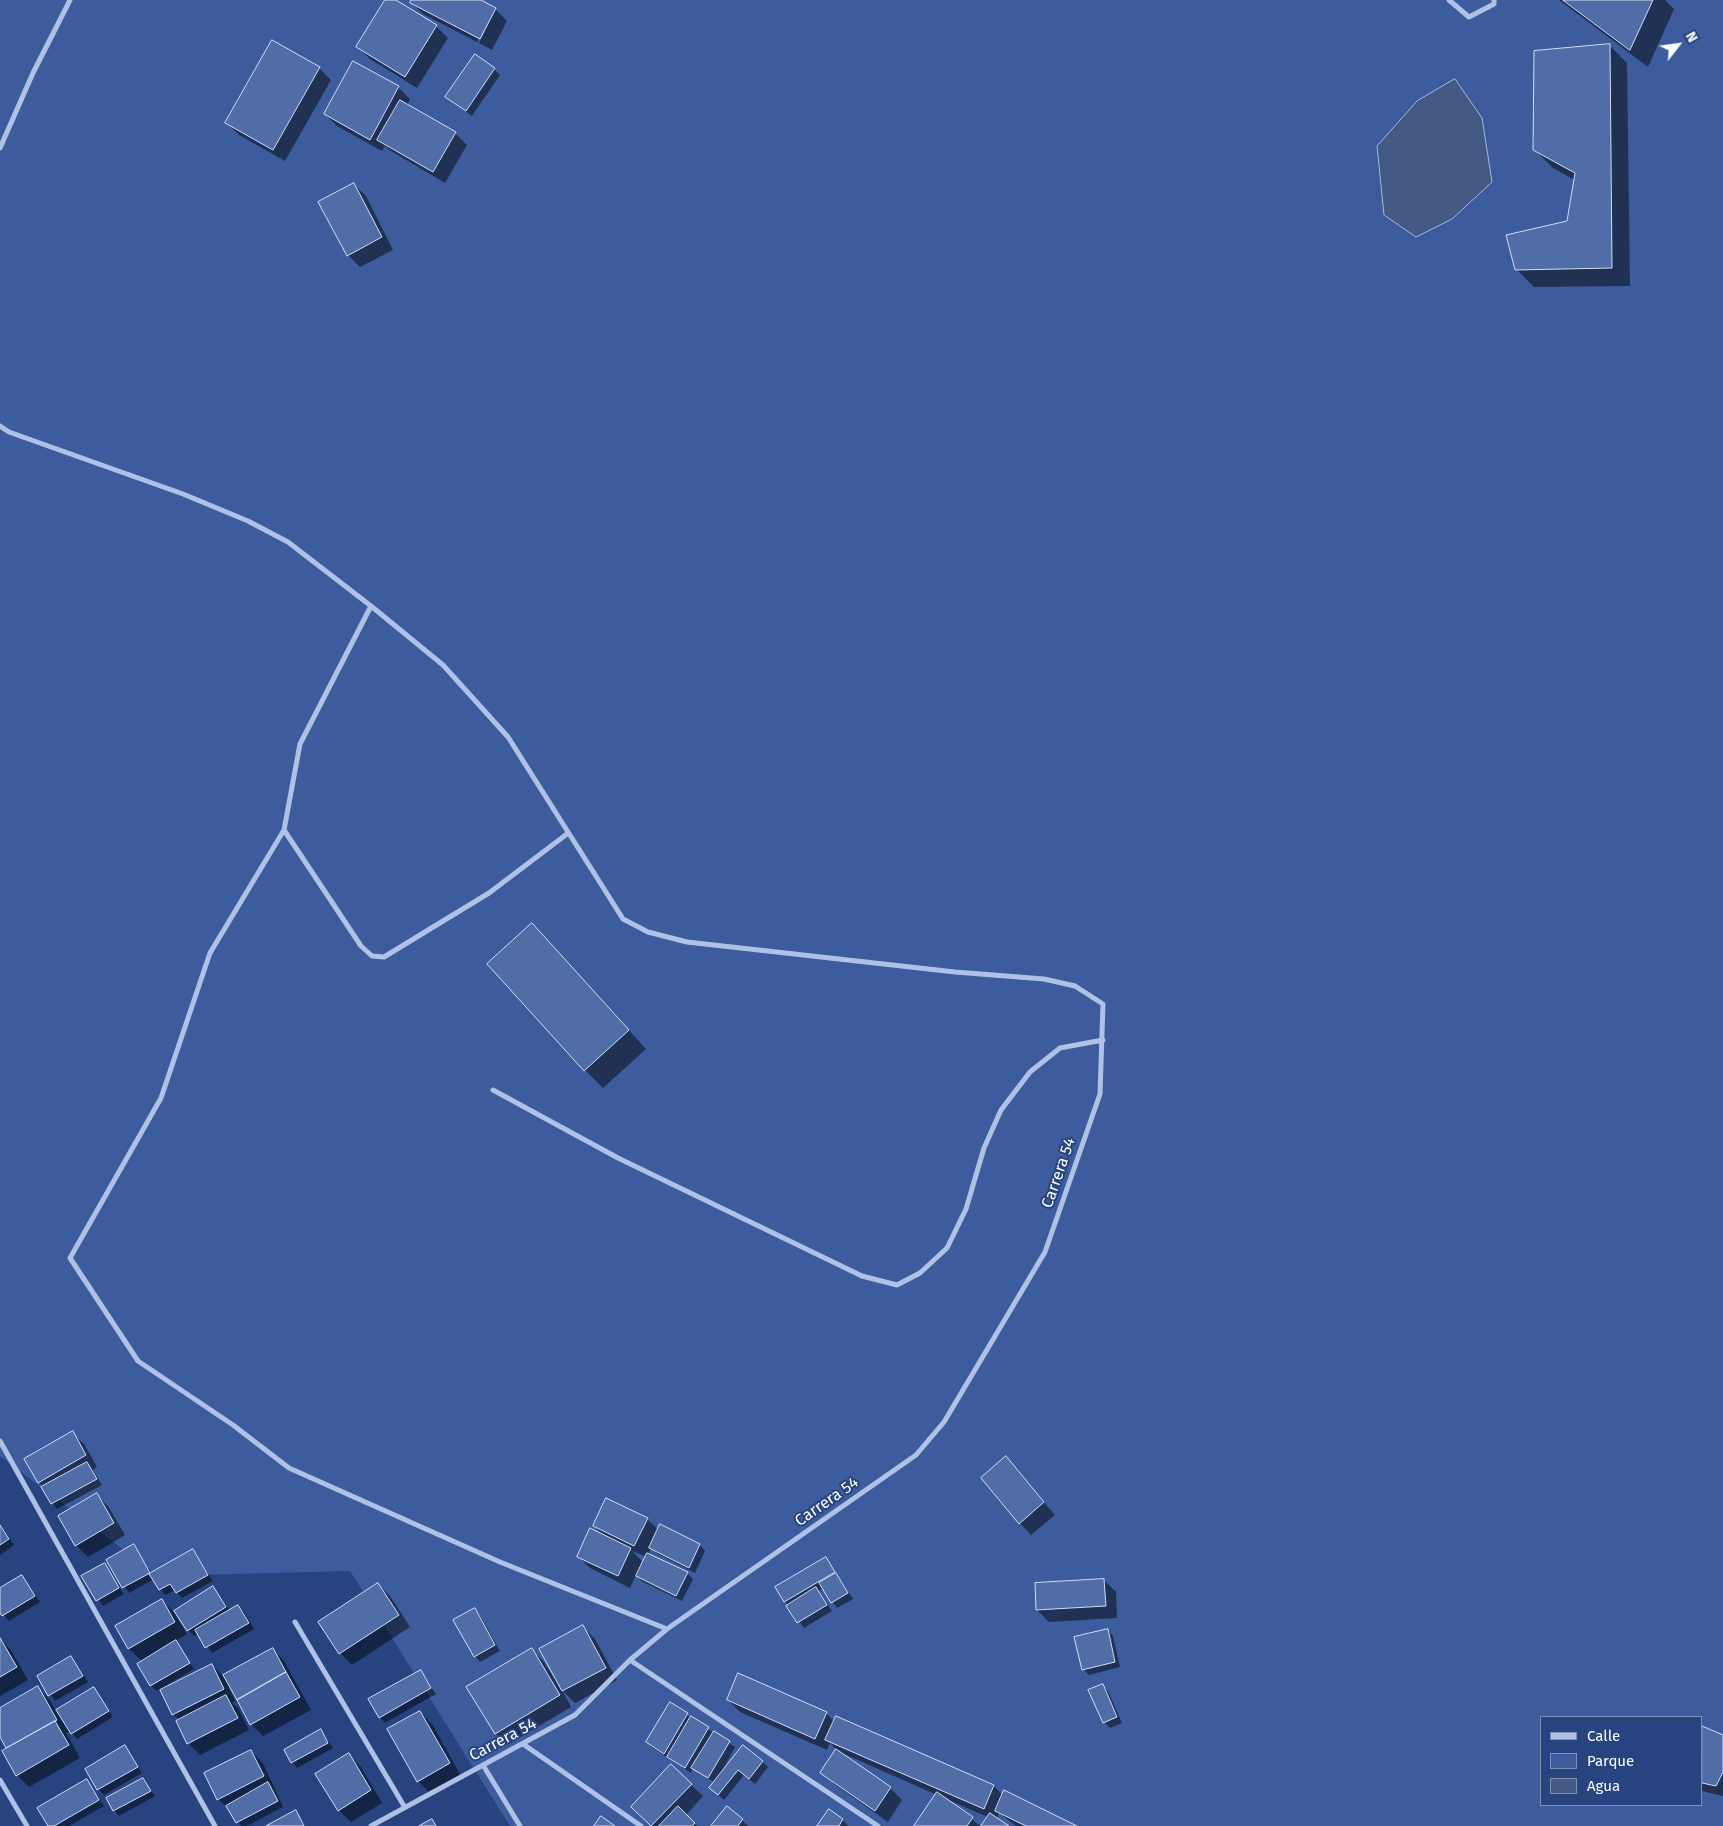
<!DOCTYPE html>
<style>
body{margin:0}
#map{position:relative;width:1723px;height:1826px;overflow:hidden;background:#274480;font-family:"Fira Sans",sans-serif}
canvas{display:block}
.legend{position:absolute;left:1540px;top:1716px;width:162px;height:90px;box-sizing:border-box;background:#274480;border:1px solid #7d8fb3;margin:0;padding:6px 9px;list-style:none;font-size:15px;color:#fff}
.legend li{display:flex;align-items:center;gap:10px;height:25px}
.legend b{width:25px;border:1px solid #7d8fb3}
.north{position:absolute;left:1653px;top:20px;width:50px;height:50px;-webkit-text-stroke:4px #274480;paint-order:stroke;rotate:60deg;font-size:14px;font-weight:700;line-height:20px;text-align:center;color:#fff}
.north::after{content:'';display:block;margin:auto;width:18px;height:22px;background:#fff;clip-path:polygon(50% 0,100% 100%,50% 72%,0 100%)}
</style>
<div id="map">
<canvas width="1723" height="1826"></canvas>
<ul class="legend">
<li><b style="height:6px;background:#afc1e5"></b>Calle</li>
<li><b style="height:14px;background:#3c5c9d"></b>Parque</li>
<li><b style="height:14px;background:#455985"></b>Agua</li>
</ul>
<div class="north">N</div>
</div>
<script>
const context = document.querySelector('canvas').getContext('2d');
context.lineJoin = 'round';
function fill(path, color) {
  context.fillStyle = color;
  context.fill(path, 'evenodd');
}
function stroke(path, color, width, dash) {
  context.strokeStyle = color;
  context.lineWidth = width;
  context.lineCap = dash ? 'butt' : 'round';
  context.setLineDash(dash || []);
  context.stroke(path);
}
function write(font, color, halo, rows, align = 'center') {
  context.font = font + ' "Fira Sans",sans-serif';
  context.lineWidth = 4;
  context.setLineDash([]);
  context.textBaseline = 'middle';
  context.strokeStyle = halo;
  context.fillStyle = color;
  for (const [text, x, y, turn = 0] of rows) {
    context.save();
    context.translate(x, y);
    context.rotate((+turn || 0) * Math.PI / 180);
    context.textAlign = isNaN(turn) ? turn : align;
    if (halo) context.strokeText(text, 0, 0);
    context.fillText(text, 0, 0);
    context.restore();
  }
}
fill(new Path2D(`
 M0,0H1723V1826H510L350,1571L158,1576L0,1456ZM1542,1717H1702V1805H1542Z`), '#3c5c9d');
const water = new Path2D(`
 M1455,79L1482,118L1492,182L1452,219L1416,237L1384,215L1377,146L1417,101Z`);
fill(water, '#455985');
stroke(water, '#a3bae6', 1);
fill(new Path2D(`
 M386,0H393L436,26L448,38L417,88L370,59L358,47Z
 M413,0H478L495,9L507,21L492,50L479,43L495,11H492L477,42L423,14L411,3Z
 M1559,0H1665L1674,9L1648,67Z
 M1609,45L1627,63L1630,286L1534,287L1516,269L1568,222L1575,180L1553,168L1534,149Z
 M319,68L331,80L285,161L239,135L227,123Z
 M494,69L500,75L472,116L447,97Z
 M398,87L410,99L407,105L455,133L467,145L445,183L391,151L385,146L382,151L337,126L325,114Z
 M354,184L366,196L393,250L360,267L348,255Z
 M550,943L646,1049L603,1088L585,1070Z
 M72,1433L84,1444L97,1467L93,1470L102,1485L57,1509L39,1482Z
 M1006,1458L1055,1515L1031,1535L1020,1523Z
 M96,1494L108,1506L125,1535L88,1557L76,1545Z
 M647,1519L659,1530L661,1526L700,1545L705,1551L695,1573L656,1553L651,1548L648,1554L687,1573L693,1579L682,1601L643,1582L636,1575L630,1588L590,1568L578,1556L604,1536L594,1526ZM632,1551L647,1557L644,1563Z
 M0,1524L14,1545L0,1555Z
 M134,1546L152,1574L193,1551L213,1581L182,1598L175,1590L165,1595L154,1579L129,1593L108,1560Z
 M826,1559L853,1599L837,1608L823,1588L819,1591L832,1611L804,1628L785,1601Z
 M104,1565L124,1594L103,1606L83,1577Z
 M22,1576L40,1602L9,1621L0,1610V1589Z
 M1104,1580L1116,1592L1117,1618L1049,1622L1037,1610Z
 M378,1584L390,1596L410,1627L352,1665L340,1653Z
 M213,1588L230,1611L238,1606L244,1612L254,1629L212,1653L198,1633L194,1636L188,1630L176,1611Z
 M162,1600L174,1612L187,1634L175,1641L194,1669L167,1685L168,1687L212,1665L223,1676L273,1649L284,1661L311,1710L263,1736L251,1724L231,1687L229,1688L235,1701L232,1703L238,1708L249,1730L200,1755L188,1743L180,1720L173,1714L161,1689L157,1691L151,1686L138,1664L143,1662L129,1649L117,1626Z
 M475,1610L480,1615L500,1651L480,1662L475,1656Z
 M583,1627L595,1639L617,1680L575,1703L562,1690L571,1707L507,1745L496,1734L532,1650L544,1662L554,1678Z
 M1108,1630L1113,1636L1120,1667L1089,1675L1083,1669Z
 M0,1639L10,1649L28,1680L0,1696Z
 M71,1657L88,1682L55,1701L38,1676Z
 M420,1672L436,1694L385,1723L380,1717Z
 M1102,1685L1108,1691L1122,1723L1110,1728L1104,1722Z
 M38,1688L50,1700L56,1711L93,1689L113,1717L77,1739L70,1731L66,1733L80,1758L29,1787L17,1775L8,1749L0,1735V1709Z
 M728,1700L826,1713L835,1722L994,1786L1003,1796L1074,1826H1016L999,1813L997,1819L1007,1826H982L988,1817L948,1800L980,1826H916L937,1795L842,1753L890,1788L902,1800L888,1822L834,1784L822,1772L837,1750L830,1743L827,1750L740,1712Z
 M670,1704L735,1747L719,1777L743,1747L763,1762L768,1767L755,1784L744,1775L724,1800L711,1788L715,1783L693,1768L691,1773L653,1748L647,1742Z
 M420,1712L432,1724L461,1776L430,1793L418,1781Z
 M1702,1727L1723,1736V1796L1702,1791Z
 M321,1731L333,1748L297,1768L292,1762Z
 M125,1747L142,1773L104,1795L98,1789Z
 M251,1751L263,1763L283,1807L247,1826H241L231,1811L218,1799Z
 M349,1755L361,1767L382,1803L351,1822L339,1810Z
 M143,1779L155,1796L119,1816L114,1810Z
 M86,1781L104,1806L69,1826H49Z
 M691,1785L703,1796L686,1815L697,1826H652L633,1807Z
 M829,1811L843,1820L848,1826H819Z
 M295,1812L305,1826H268Z
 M742,1820L748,1826H713Z`), '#0007');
const building = new Path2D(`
 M385,0H396L437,25L405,77L356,47Z
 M411,0H481L496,8L480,39L410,3Z
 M1563,0H1653L1630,50Z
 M272,40L320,67L273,150L225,123Z
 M1610,44L1612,268L1515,270L1506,235L1567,221L1575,173L1533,150L1534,51Z
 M475,54L495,68L466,111L445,97Z
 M353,61L399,86L370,140L324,114Z
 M400,100L456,132L433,172L377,140Z
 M354,183L382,237L347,256L318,202Z
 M532,923L629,1030L584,1071L487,964Z
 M73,1431L86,1455L38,1483L24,1459Z
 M1006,1456L1044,1502L1019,1524L981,1478Z
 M87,1462L97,1479L51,1504L41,1487Z
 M97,1493L114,1523L75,1546L58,1516Z
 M606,1498L648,1518L634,1546L593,1526Z
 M660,1524L700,1544L689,1568L649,1548Z
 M0,1525L9,1539L0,1545Z
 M590,1528L631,1548L618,1576L577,1557Z
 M134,1544L150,1573L122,1588L106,1560Z
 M193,1549L208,1575L176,1593L170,1584L159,1590L149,1574Z
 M647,1553L688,1572L676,1596L636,1576Z
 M826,1557L835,1572L784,1602L775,1587Z
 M105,1563L119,1588L96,1601L81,1576Z
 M836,1573L848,1593L831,1603L819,1583Z
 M22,1575L35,1596L2,1616L0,1613V1588Z
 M1104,1579L1106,1606L1036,1610L1035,1583Z
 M378,1583L399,1615L339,1654L318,1622Z
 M213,1586L226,1607L187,1631L174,1611Z
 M816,1587L827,1605L797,1623L786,1606Z
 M162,1599L175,1622L128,1649L115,1626Z
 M238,1605L249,1623L205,1648L195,1630Z
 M475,1608L495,1645L474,1657L453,1620Z
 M583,1625L606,1668L562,1691L539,1649Z
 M1108,1629L1115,1662L1082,1670L1074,1637Z
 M0,1638L17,1667L0,1677Z
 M176,1640L190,1663L150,1686L137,1664Z
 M273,1648L286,1672L237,1700L223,1675Z
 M532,1648L560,1695L495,1734L466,1687Z
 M71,1656L83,1676L48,1696L37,1676Z
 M212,1664L224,1689L172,1715L160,1690Z
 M421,1670L431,1688L379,1718L368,1699Z
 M286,1672L300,1697L250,1725L237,1700Z
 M738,1673L827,1712L815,1739L727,1700Z
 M1103,1684L1117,1717L1103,1723L1088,1690Z
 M38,1686L57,1720L6,1748L0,1737V1708Z
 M94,1687L109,1711L71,1734L56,1710Z
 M226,1695L238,1718L187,1744L176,1721Z
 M670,1702L688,1713L664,1754L646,1742Z
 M420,1711L450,1763L417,1782L387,1729Z
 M691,1716L709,1727L685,1768L667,1757Z
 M836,1716L994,1785L984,1809L825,1740Z
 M55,1721L69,1745L16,1776L2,1751Z
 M1702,1726L1723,1735V1772L1716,1786L1702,1783Z
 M321,1729L328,1743L291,1763L284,1750Z
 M714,1731L730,1741L708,1778L691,1768Z
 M125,1745L138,1767L97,1790L85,1769Z
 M743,1745L763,1761L749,1779L738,1770L718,1795L709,1788Z
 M836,1749L891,1787L875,1811L820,1773Z
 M251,1750L264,1776L217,1800L204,1773Z
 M349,1753L371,1790L338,1811L315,1774Z
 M671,1764L692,1784L651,1826L631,1807Z
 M143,1778L151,1791L113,1811L106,1798Z
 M87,1779L99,1800L54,1826H48L37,1808Z
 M268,1782L278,1801L236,1823L226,1806Z
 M1004,1790L1077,1826H1026L995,1811Z
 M937,1792L973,1817L967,1826H914Z
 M678,1806L695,1823L692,1826H659Z
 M727,1806L743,1819L738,1826H711Z
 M829,1809L843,1819L839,1826H817Z
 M296,1810L304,1826H266Z
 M990,1813L1009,1826H981Z
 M601,1816L615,1826H594Z
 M432,1819L436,1826H419Z`);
fill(building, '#506da8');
stroke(building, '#d2ddf5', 1);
stroke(new Path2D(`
 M1449,0L1469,17L1494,4V0
 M0,148L33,73L70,0
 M0,426L9,432L183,494L248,521L288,542L371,606L443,665L508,737L623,919L648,932L687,942L955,972L1044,979L1075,986L1103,1004L1100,1094L1045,1252L944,1422L916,1455L667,1629L630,1660L575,1715L371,1826
 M371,606L300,744L284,830L210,953L161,1098L70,1258L138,1361L233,1425L289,1468L500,1562L667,1629
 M284,830L361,946L372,956L384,957L489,893L567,834
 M493,1090L618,1158L862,1276L897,1285L920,1273L947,1248L966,1209L984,1148L1001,1110L1030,1072L1060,1048L1103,1040
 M0,1441L215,1826
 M295,1622L404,1806
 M630,1660L878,1826
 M523,1744L641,1826
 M483,1765L520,1826
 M0,1780L27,1826`), '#afc1e5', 5);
write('16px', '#fff', '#274480', [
 ["Carrera 54",1059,1173,-71],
 ["Carrera 54",827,1502,-35],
 ["Carrera 54",503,1740,-28]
]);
</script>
